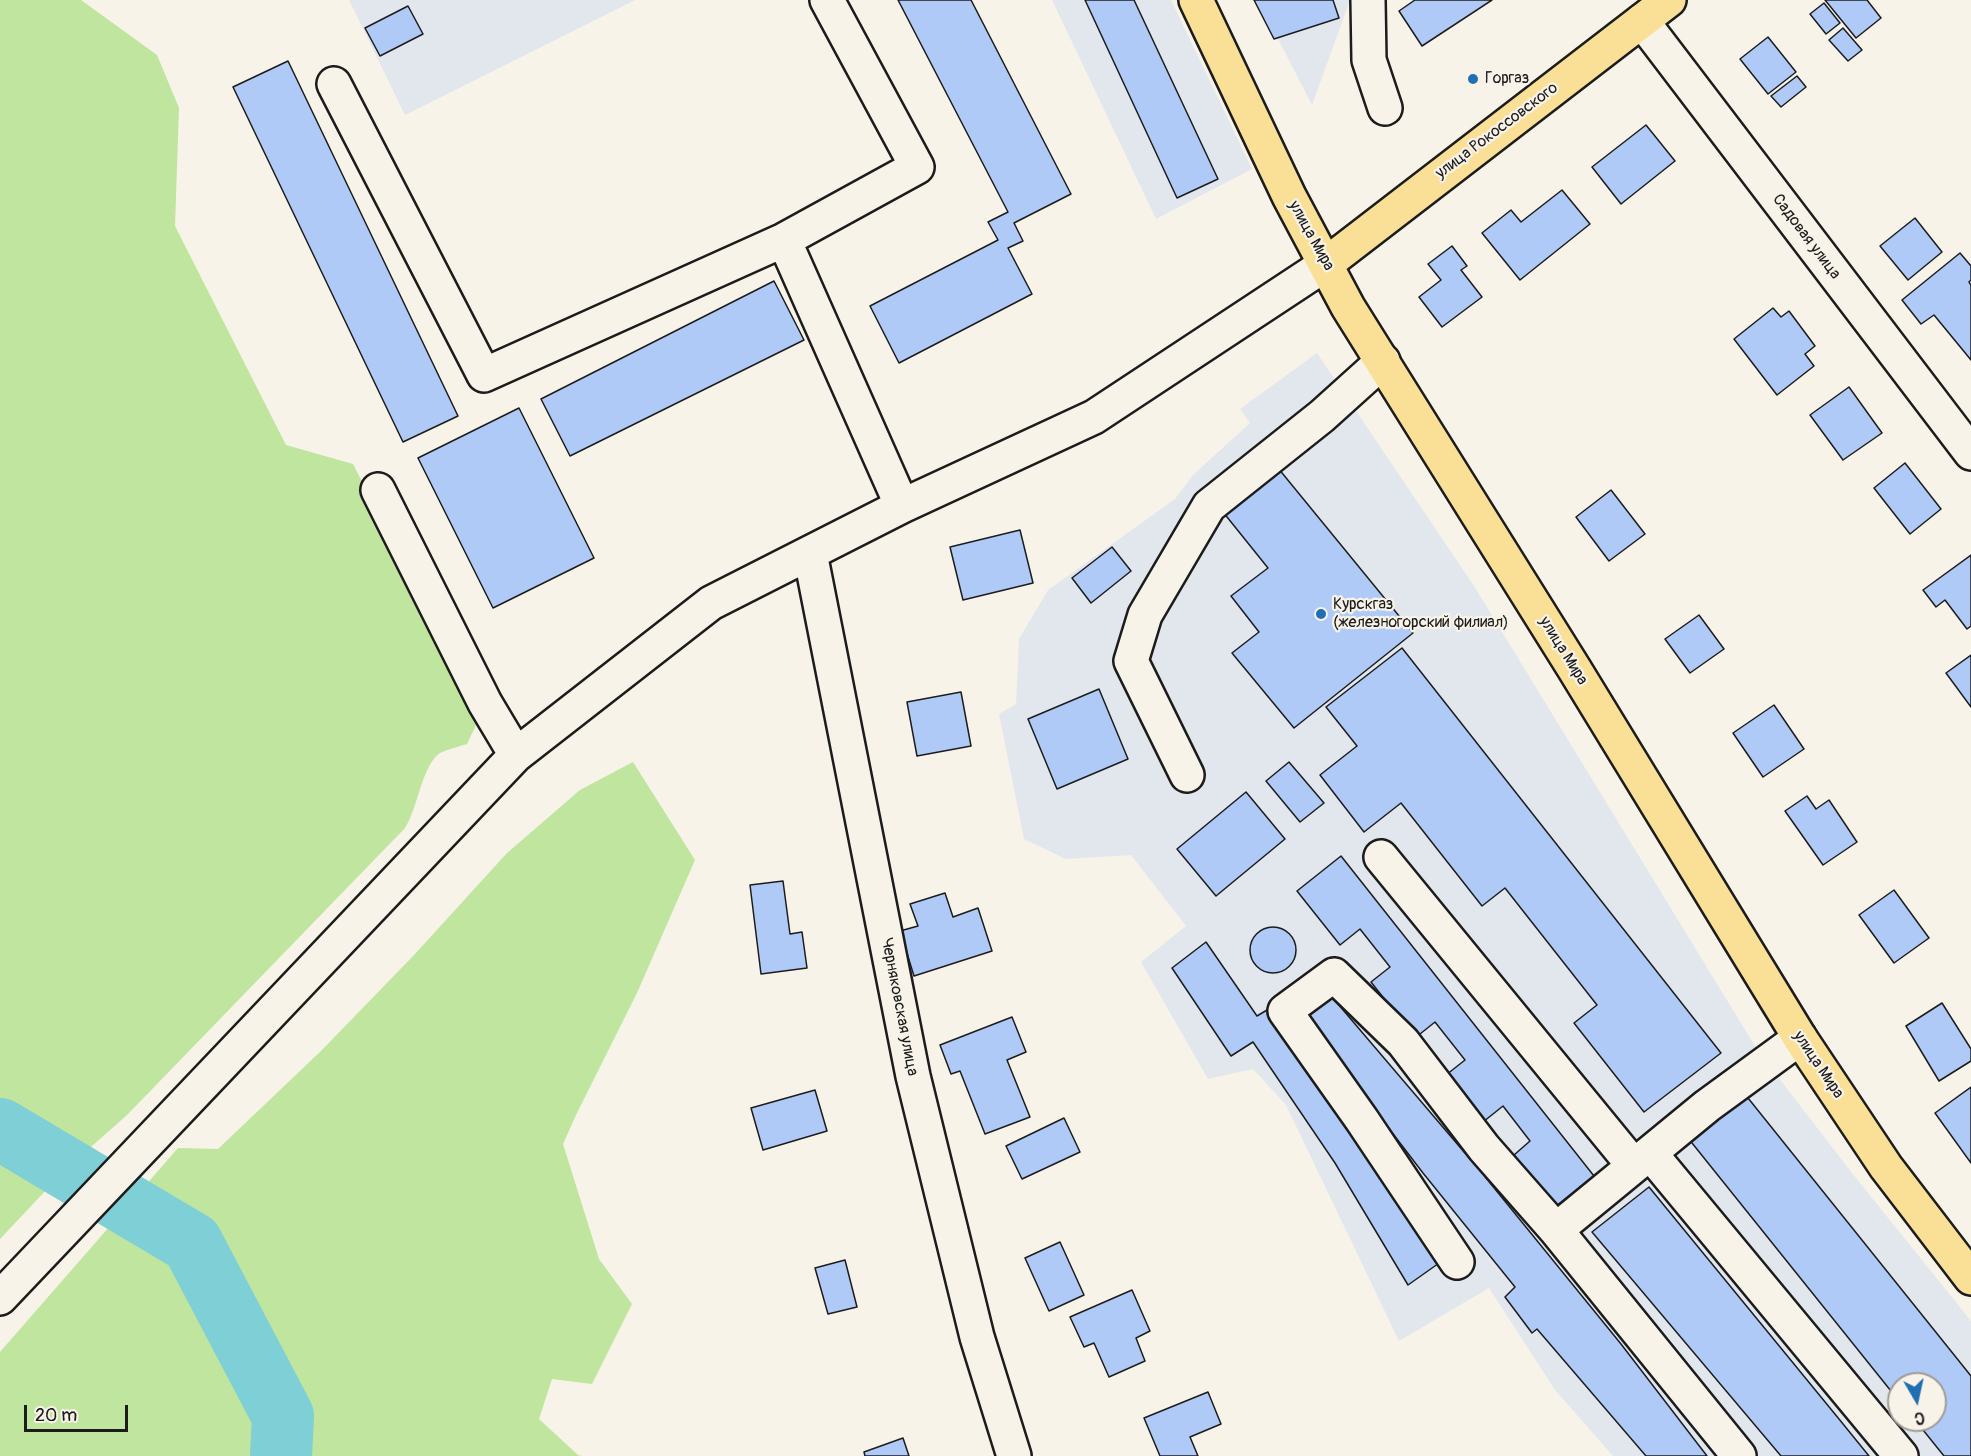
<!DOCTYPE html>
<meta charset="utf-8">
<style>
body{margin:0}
#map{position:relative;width:1971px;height:1456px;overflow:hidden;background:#f7f3e8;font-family:Pangolin,sans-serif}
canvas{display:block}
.north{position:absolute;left:1887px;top:1372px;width:60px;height:60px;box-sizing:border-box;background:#f7f3e8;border:2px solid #9f9d96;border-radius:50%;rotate:171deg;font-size:16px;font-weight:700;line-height:24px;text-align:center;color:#1c1c1c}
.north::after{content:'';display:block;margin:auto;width:21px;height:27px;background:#1f6fb2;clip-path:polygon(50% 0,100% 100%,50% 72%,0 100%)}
.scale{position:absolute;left:24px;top:1405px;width:104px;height:27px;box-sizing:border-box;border:3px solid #1c1c1c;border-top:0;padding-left:8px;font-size:18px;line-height:21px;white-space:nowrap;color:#1c1c1c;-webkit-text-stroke:4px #f7f3e8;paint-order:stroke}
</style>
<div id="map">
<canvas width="1971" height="1456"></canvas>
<div class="north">С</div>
<div class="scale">20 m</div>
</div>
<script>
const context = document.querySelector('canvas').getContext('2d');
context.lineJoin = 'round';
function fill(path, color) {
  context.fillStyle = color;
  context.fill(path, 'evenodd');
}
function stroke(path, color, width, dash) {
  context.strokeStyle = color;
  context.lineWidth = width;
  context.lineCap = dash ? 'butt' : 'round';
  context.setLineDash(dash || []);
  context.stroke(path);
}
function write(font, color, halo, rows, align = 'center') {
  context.font = font + ' Pangolin,sans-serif';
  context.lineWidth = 4.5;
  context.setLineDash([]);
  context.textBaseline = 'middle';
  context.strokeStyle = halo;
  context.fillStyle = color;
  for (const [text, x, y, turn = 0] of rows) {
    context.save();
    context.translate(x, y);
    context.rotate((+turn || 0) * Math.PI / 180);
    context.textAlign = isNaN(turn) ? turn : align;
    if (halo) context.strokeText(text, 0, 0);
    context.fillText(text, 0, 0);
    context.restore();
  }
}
fill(new Path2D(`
 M349,0H635L405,115Z
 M1052,0H1171L1252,169L1156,219Z
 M1258,0H1350L1312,105Z
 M1317,353L1474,586L1758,1051L1852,1173L1971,1321V1456H1613L1555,1390L1489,1288L1399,1341L1286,1105L1253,1069L1208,1079L1141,962L1186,926L1131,855L1066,859L1024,839L999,714L1016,704L1019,639L1048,590L1175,499L1193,475L1250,423L1240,409ZM1899,1384H1935V1420H1899Z`), '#e2e7ed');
fill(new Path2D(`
 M0,0H81L157,55L179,108L175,226L286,445L353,464L475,704L476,725L467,744C458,747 448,749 440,753C422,765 418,808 405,828L127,1115L66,1169L0,1239Z
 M633,762L695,860L637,993L576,1115L563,1144L599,1259L632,1304L592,1384L552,1379L539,1419L578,1455L582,1456H0V1352L178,1148L218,1149L321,1051L415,954L507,853L580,790Z`), '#bfe59f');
stroke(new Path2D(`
 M0,1129L192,1243L283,1416L281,1456`), '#7ecfd6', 62);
const building = new Path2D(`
 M898,0H971L1071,194L1014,223L1023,241L1008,248L1032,294L899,363L870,306L998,240L988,222L1008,212Z
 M1085,0H1134L1218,179L1177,198Z
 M1254,0H1333L1339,18L1274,39Z
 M1415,0H1492L1422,46L1399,11Z
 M1825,0H1867L1881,18L1856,38Z
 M1824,3L1840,23L1826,34L1810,14Z
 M408,6L423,34L380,56L365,28Z
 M1843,28L1862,50L1848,61L1829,40Z
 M1768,37L1796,72L1768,94L1740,59Z
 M288,61L458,416L403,442L233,87Z
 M1797,76L1806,87L1781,107L1771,96Z
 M1646,125L1675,161L1621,204L1592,167Z
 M1562,190L1590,224L1520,280L1482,233L1511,210L1521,222Z
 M1915,218L1942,252L1908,280L1880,246Z
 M1452,246L1467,266L1461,270L1482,297L1442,327L1419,297L1441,280L1428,264Z
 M1960,253L1971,266V280L1969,282L1971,285V360L1934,315L1921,324L1902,300Z
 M774,281L804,340L570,456L541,399Z
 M1773,308L1781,317L1789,311L1815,346L1805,354L1814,366L1777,395L1734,339Z
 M1849,387L1882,433L1843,460L1810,415Z
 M519,408L594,558L493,608L418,458Z
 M1905,463L1941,509L1910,534L1874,488Z
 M1278,468L1413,633L1294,728L1232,653L1259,632L1231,596L1268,568L1223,512Z
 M1611,490L1645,534L1609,561L1576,517Z
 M1020,530L1033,583L963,600L950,547Z
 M1112,547L1131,571L1091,603L1072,578Z
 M1971,555V626L1967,629L1945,600L1936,607L1923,590Z
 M1699,615L1724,649L1690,673L1665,639Z
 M1402,648L1721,1053L1644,1112L1574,1023L1597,1005L1505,888L1482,906L1401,803L1364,832L1320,775L1357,746L1326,707Z
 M1971,655V707L1946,673Z
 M1099,689L1128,759L1057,789L1028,719Z
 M961,692L971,746L917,756L907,702Z
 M1774,705L1804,749L1763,777L1733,733Z
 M1289,762L1324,803L1300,822L1266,781Z
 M1246,792L1285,839L1216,896L1177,849Z
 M1807,796L1816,809L1829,800L1857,842L1823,865L1785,811Z
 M1341,856L1594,1176L1555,1207L1514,1155L1530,1141L1503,1106L1483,1122L1446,1075L1465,1060L1435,1022L1415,1038L1371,982L1390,967L1360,929L1340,945L1297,891Z
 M783,881L790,934L802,932L807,968L761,974L750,885Z
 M1894,890L1929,938L1894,963L1859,915Z
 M945,893L953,917L978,908L992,951L914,976L900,931L918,926L910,904Z
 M1250 950a23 23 0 1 1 46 0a23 23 0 1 1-46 0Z
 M1206,942L1257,1016L1272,1007L1442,1261L1408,1285L1335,1163L1253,1042L1231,1056L1172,968Z
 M1332,997L1482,1173L1621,1344L1707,1456H1646L1537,1329L1532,1333L1505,1297L1515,1287L1423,1173L1367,1100L1304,1020Z
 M1942,1003L1971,1049V1061L1939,1081L1906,1026Z
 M1012,1017L1026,1052L1007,1060L1030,1117L985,1134L960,1071L951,1074L940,1045Z
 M1971,1087V1163L1935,1113Z
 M815,1090L827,1131L763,1150L751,1108Z
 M1744,1093L1971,1376V1456H1944L1915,1420H1935V1384H1899V1401L1688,1138Z
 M1064,1118L1080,1152L1022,1179L1006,1146Z
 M1649,1187L1839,1419L1869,1456H1781L1592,1232Z
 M1060,1242L1084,1295L1049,1311L1025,1258Z
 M845,1260L857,1307L828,1314L815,1268Z
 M1132,1290L1150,1331L1136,1338L1145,1361L1109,1377L1094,1343L1084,1347L1070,1317Z
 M1208,1392L1221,1424L1190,1437L1198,1456H1160L1144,1418Z
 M903,1438L909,1456H865L864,1452Z`);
fill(building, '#b0caf8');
stroke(building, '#1c1c1c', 1.5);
const minor = new Path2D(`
 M1368,0L1369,60L1385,108
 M1642,21L1971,453
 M334,84L484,375L784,240L917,167L827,0
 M784,240L902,506
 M378,490L485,703L516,755
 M810,553L913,1076L977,1337L1014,1456
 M1187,775L1131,661L1145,615L1209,506L1322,416L1383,361
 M1381,857L1634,1166
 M1650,1153L1901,1456
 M1556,1230L1739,1456
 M1457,1262L1362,1120L1285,1011L1334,975L1403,1042L1484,1148L1556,1230L1707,1106L1800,1038
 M0,1298L516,755L711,603L902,506L1094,417L1326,264`);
const major = new Path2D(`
 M1196,0L1289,196L1348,307L1575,670L1800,1038L1886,1167L1971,1278
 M1326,264L1669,0`);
stroke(minor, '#1c1c1c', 38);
stroke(major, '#1c1c1c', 38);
stroke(minor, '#f7f3e8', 33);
stroke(major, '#fadf96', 33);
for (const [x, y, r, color] of [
 [1473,79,6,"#1f6fb2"],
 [1321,614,6,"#1f6fb2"]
]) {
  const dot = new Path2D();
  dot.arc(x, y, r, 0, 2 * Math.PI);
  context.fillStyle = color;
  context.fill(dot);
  stroke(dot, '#f7f3e8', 2);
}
write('16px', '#1c1c1c', '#f7f3e8', [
 ["Горгаз",1485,79],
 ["Курскгаз",1333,605],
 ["(железногорский филиал)",1333,623]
], 'left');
write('16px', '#1c1c1c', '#f7f3e8', [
 ["улица Рокоссовского",1497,131,-37],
 ["улица Мира",1311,236,61],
 ["Садовая улица",1806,237,53],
 ["улица Мира",1563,651,58],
 ["Черняковская улица",899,1007,79],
 ["улица Мира",1818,1065,56]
]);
</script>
